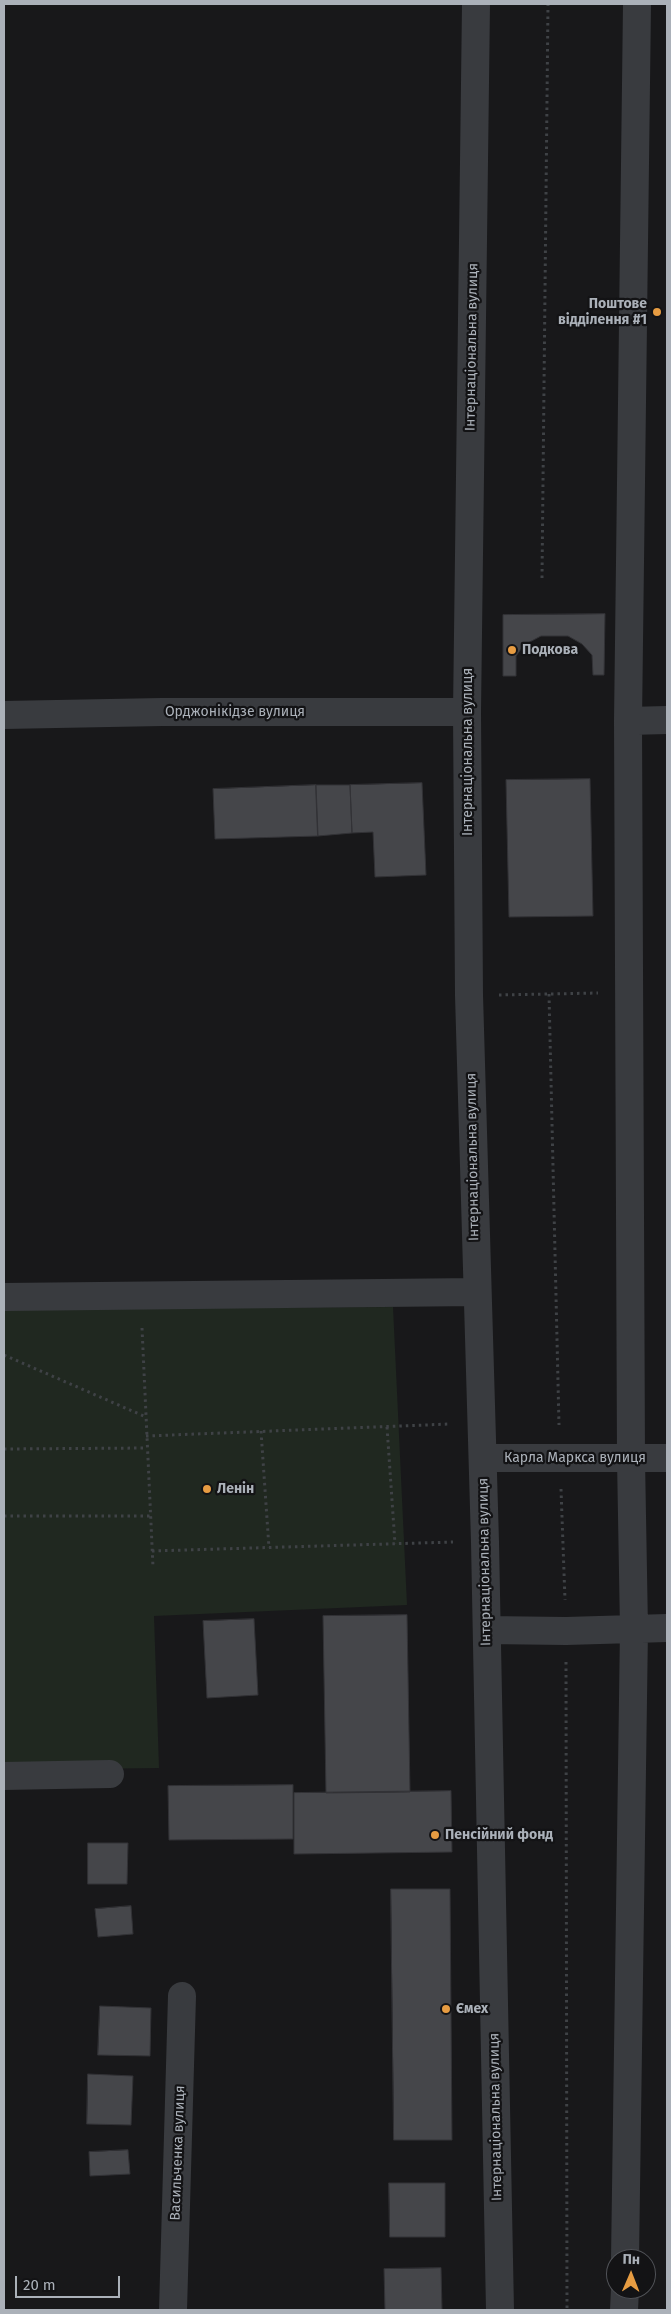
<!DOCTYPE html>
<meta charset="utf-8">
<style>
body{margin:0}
#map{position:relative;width:671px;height:2314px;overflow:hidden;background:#18181a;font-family:"Fira Sans",sans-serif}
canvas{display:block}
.frame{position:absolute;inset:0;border:5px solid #abb1b9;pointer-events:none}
.north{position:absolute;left:606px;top:2249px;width:50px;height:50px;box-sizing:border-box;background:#131315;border:1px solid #505257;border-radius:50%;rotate:1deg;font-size:14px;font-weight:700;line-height:20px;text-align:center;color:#abb1b9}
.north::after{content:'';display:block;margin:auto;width:18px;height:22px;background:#e79c42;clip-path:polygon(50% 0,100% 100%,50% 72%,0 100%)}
.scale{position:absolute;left:15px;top:2276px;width:105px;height:22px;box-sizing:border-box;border:2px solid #abb1b9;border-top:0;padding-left:6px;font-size:15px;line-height:18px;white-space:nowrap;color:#abb1b9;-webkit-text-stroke:4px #131315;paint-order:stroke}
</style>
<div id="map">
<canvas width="671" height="2314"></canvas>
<div class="frame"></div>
<div class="north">Пн</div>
<div class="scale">20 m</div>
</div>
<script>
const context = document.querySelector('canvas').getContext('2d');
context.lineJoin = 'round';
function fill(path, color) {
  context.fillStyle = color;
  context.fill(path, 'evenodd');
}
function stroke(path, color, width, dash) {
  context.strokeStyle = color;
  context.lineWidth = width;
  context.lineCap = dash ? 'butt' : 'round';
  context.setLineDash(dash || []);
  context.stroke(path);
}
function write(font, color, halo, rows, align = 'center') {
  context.font = font + ' "Fira Sans",sans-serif';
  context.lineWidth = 4.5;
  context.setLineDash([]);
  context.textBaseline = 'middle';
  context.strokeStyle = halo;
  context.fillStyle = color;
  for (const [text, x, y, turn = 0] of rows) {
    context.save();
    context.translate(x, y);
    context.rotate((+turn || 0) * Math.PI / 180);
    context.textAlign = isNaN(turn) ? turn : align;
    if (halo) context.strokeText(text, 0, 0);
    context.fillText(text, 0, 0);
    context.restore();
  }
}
fill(new Path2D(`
 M393,1307L407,1605L154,1616L159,1768L4,1770V1309Z`), '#202820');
const building = new Path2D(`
 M605,614L604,675H593L592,655L582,644L568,636H541L524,645L516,656V676H503V615Z
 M590,779L593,916L509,917L506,780Z
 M422,783L426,875L375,877L373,832L352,833L350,785Z
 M316,785L318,836L215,839L213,789Z
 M316,785H350L352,833L318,836Z
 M407,1615L410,1792L326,1793L323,1616Z
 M254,1619L258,1695L207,1698L203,1621Z
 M293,1785V1839L169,1840L168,1786Z
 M451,1791L452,1852L294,1854V1793Z
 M88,1843H128L127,1884H88Z
 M391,1889H450L452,2140H394Z
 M131,1906L133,1934L98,1937L95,1909Z
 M100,2006L151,2008L150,2056L98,2055Z
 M88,2074L133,2076L131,2125L87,2124Z
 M128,2150L130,2174L90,2176L89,2152Z
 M389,2183H445V2237H390Z
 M441,2268L442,2310H385L384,2269Z`);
fill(building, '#45464a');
stroke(building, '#323236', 1);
stroke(new Path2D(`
 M542,578L548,4
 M549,994L559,1425
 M499,995L598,993
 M142,1328L153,1567
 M4,1355L146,1417
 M387,1427L395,1544
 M261,1431L269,1548
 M146,1436L450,1424
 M4,1449L147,1448
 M561,1489L565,1600
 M4,1516H150
 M152,1551L453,1542
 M566,1662L567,2310`), '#3f4246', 3, [2.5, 4]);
stroke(new Path2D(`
 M476,4L467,712L469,995L485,1542L500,2310
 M4,715L162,712H467
 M628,721L667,720
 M4,1297L476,1292
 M483,1458H667
 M487,1630L566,1631L667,1628
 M4,1776L110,1774
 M625,2259L634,1629L631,1459L628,721L637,4
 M173,2310L182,1996
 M624,2310L625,2289`), '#393b3f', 28);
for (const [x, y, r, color] of [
 [657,312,5,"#e79c42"],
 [512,650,5,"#e79c42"],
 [207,1489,5,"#e79c42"],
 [435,1835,5,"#e79c42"],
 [446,2009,5,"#e79c42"]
]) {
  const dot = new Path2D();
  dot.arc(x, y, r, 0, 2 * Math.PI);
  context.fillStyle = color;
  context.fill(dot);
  stroke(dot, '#131315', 2);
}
write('bold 14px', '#abb1b9', '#131315', [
 ["Поштове",647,304,"right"],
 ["відділення #1",647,320,"right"],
 ["Подкова",522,650],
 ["Ленін",217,1489],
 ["Пенсійний фонд",445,1835],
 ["Ємех",456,2009]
], 'left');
write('14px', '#abb1b9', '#131315', [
 ["Інтернаціональна вулиця",472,347,-89],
 ["Орджонікідзе вулиця",235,712],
 ["Інтернаціональна вулиця",468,752,-90],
 ["Інтернаціональна вулиця",473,1157,-91],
 ["Карла Маркса вулиця",575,1458],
 ["Інтернаціональна вулиця",485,1562,-91],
 ["Інтернаціональна вулиця",496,2117,-91],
 ["Васильченка вулиця",178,2153,-88]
]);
</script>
